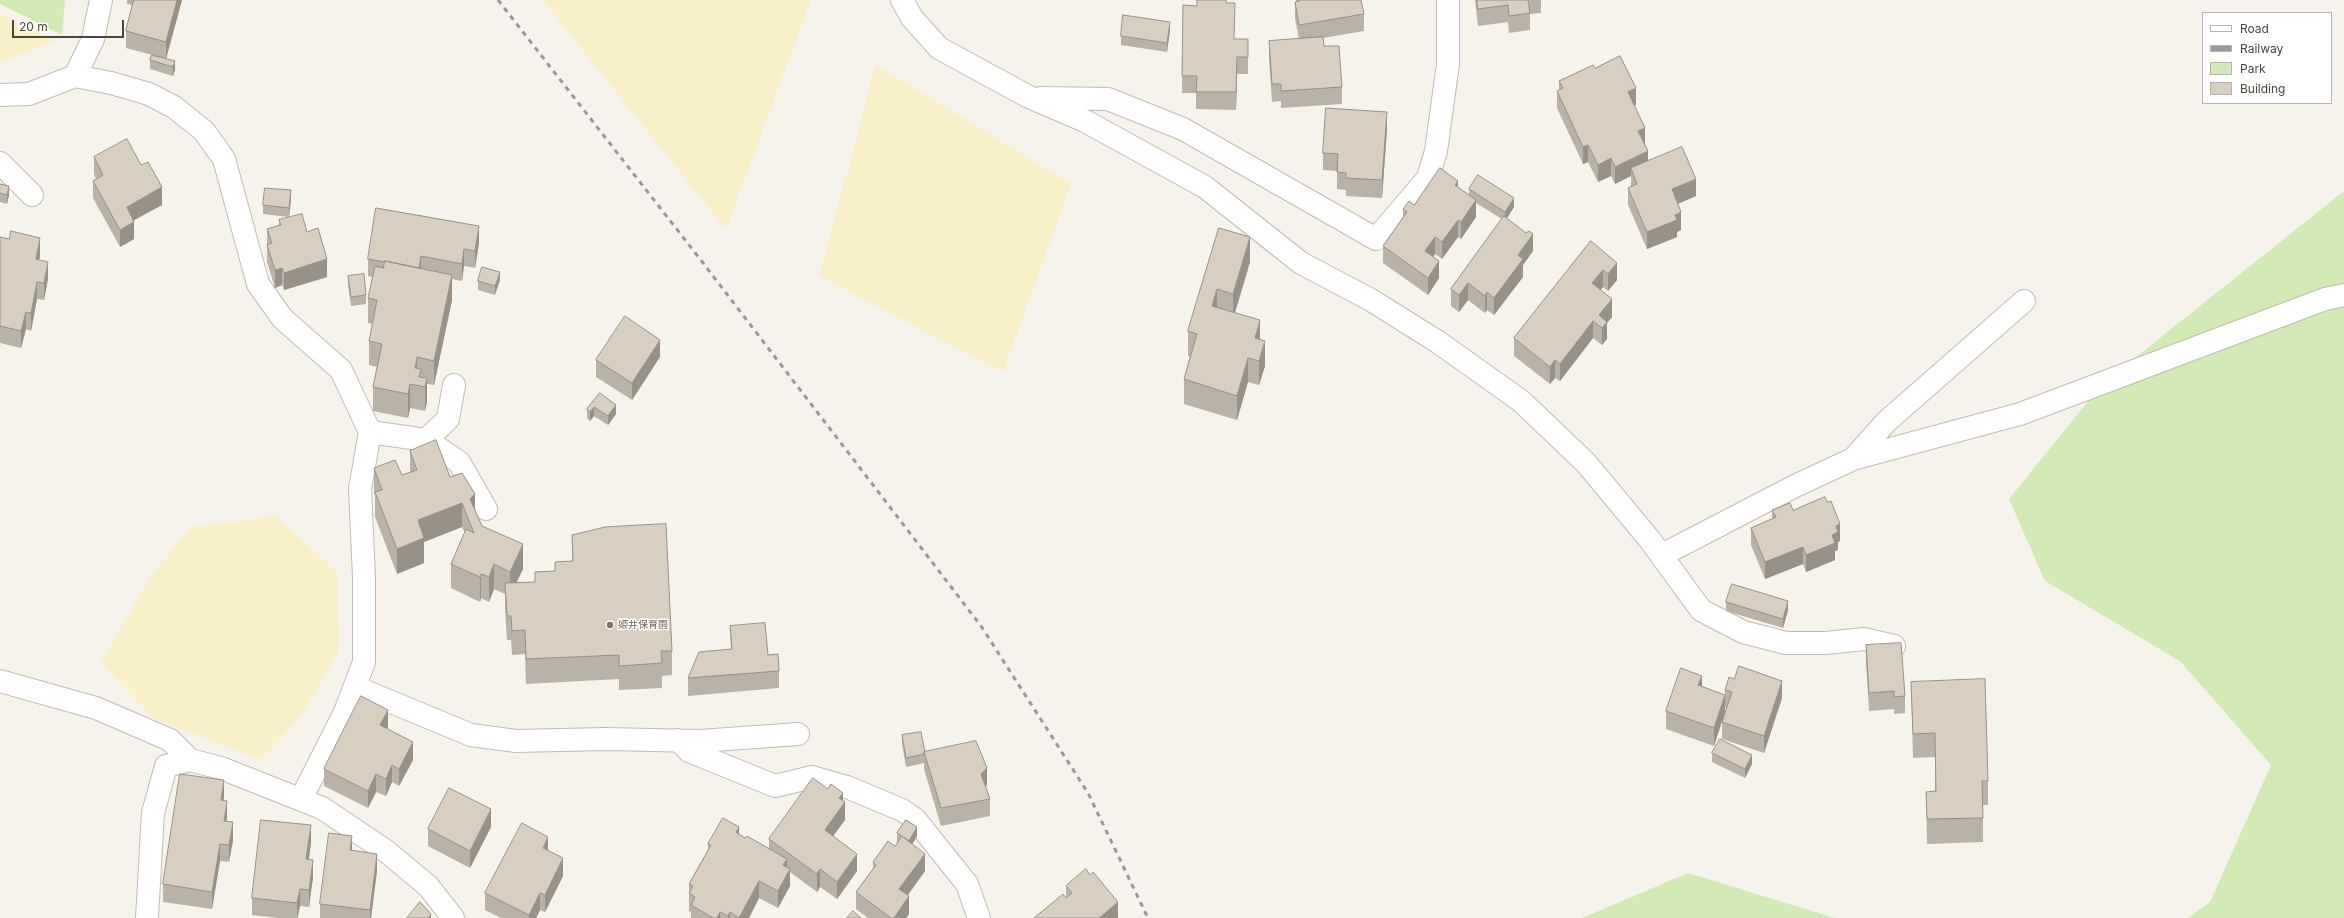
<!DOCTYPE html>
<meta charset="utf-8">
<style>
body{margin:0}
#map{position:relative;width:2344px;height:918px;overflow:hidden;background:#f6f3ec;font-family:Inter,sans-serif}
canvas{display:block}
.legend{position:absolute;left:2202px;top:12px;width:130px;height:92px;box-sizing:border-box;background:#fff;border:1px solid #b7b4b0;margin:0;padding:5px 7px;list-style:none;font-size:12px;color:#4b4439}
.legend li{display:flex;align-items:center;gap:8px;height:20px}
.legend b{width:20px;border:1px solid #b7b4b0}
.scale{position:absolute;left:12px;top:20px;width:112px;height:18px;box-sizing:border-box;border:2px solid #4b4439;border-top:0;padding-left:5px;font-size:12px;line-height:14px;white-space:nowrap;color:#4b4439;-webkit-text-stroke:3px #fff;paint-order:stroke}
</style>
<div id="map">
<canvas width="2344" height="918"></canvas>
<ul class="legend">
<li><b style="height:5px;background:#fff"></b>Road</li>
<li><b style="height:5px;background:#9a9a9a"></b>Railway</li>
<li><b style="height:11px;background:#d2eab5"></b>Park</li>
<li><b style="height:11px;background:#d8cfc1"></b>Building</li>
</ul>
<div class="scale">20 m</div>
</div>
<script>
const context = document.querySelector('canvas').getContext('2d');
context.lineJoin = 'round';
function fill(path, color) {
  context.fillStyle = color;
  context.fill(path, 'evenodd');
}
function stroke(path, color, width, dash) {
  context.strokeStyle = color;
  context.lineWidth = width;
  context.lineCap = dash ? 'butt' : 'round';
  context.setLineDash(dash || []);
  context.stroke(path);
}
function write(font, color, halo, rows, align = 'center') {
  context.font = font + ' Inter,"Noto Sans JP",sans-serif';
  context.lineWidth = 3;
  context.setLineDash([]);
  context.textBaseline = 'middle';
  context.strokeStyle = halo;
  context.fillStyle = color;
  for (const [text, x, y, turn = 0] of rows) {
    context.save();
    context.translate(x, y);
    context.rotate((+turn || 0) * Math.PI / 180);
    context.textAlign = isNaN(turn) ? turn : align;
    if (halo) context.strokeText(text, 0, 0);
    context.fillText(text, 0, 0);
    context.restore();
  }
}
fill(new Path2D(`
 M0,0H65L62,35L0,4Z
 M2344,191V918H2188L2210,902L2271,765L2180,661L2045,581L2009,499L2101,385Z
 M1688,873L1835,918H1582Z`), '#d2eab5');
fill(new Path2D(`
 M543,0H811L726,229Z
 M0,14L55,41L0,62Z
 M876,65L1071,184L1003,372L819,276Z
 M276,516L338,573L339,651L302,715L261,760L153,718L101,663L151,575L192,527Z`), '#f9efc9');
const minor = new Path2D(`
 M902,0L912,18L939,48L1029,97L1085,121L1205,187L1301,263L1371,300L1438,342L1521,401L1586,463L1650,540L1701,610L1743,632L1786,643H1826L1864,639L1894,646
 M75,76L93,39L101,0
 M0,95L29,94L75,76L111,83L149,94L174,107L204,131L224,159L258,284L282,318L341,370L370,432L360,489L364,578V662L345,712L301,799
 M1040,98L1108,99L1183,129L1376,239L1428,178L1436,151L1448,64V0
 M0,163L32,195
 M370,432L426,440L459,462L486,509
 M426,440L448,419L454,385
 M1853,459L1886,422L2024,301
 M1662,555L1795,486L1853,459L2020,414L2325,299L2344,295
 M0,681L96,708L170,740L190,760L221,768L322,808L386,851L428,886L453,918
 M355,687L471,735L516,741L605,739L700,741L798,734
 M678,740L689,751L775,786L812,777L847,787L902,810L915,819L967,884L979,918
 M147,918L153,813L166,766L190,760`);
stroke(minor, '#c2bbae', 24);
stroke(minor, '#fff', 22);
stroke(new Path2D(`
 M498,0L700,259L981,626L1088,793L1148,918`), '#9a9a9a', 3, [5, 5]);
fill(new Path2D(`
 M127,0H182L166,59L175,61V70L173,76L150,69V60L152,55L126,48V31L133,5L127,4Z
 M1296,0H1361L1364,14V31L1323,38L1324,46L1342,87V104L1281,108V101L1272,102L1269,58V41L1299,39L1295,19V2H1296Z
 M1475,0H1541V13L1530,14V30L1509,33L1508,22L1478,26Z
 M1226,3L1234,39H1248V74H1237L1236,110L1196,109V93H1182L1183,5L1197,6Z
 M1170,30L1167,52L1121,45V36Z
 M1595,68L1636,105L1634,106L1645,145L1648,161L1696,196L1678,204L1681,230L1677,232V237L1647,249L1628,205V188L1631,186V176L1615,184L1611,176L1598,182L1588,162L1583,164L1557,108V91L1559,90V81Z
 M1387,129L1382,198L1346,196V190L1337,189V171L1323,170V153Z
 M94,157L141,165L162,205L134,220V239L120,247L93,198V181L96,179L94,174Z
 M0,184L9,195L7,204L0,202Z
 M1458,187L1469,195V189L1514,207L1507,218L1533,251L1523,265V277L1494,315L1487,310L1485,313L1468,300L1459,312L1451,306V289L1502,219L1476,203V217L1461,239L1458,237L1442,259L1435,254L1433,256L1439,278L1428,295L1383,263V246L1403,217V209Z
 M291,199L289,217L263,214V205Z
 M279,220L307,232L327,277L284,290L282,285L275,288L267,262V229L279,225Z
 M1219,228L1250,262L1235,313L1260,340L1265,366L1259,385L1248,382L1237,420L1184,404V379L1190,356H1188V331Z
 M0,237L40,255L39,259L48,279L44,300L37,299L31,331L26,329L21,348L0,343Z
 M1591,241L1617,280L1608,291L1603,287L1600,290L1612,317L1607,323V339L1602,345L1593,338L1560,381L1555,378L1550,384L1514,356V338Z
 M479,243L475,268L464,266L462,281L452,279V300L434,385L427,384V402L425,411L410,408L408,418L373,411V387L377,367L369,365V341L373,324L368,323V298L373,277L368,276V259Z
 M348,276L366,295V304L351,306L348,285Z
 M500,280L495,295L478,290V281Z
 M660,357L632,400L596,377V360Z
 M600,393L616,414L608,425L594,416L590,421L587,418V409Z
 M410,451L450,477L475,510L482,526L523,569L516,583L535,582V572L555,571L572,561V535L672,651V675L662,676V688L619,690V679L526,684L525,654L512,655L511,640H507L505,608V594L494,589L489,602L481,598L480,602L451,588V564L465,533L462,527L424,542V563L397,574L375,517V496L374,492V468L402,475L410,473Z
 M1772,510H1793L1840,541L1838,542V550L1835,551V560L1806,572L1803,564L1765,579L1751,545V528L1772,519Z
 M1726,602L1788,610L1783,628L1726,611Z
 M730,626L768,655L779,671V688L688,696V678L731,650Z
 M1866,645L1905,696V713L1894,714V709L1869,711L1866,663Z
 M1911,682L1988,781V805H1983V842L1927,844L1926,792L1935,791V757L1913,758Z
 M1702,687L1725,695V690L1782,698L1764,753L1722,739V722L1727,708L1725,707V712L1714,746L1666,729V711Z
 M388,727L387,729L413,760L399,786L392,782L386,796L376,792L368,808L324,786V769Z
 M902,735L925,752L987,785L986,787L990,799V816L941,826L924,769V763L906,767L902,744Z
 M1712,753L1752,764L1745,778L1712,762Z
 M224,798L223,800L227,818L226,821L233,840L229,862L220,861L212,909L163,902V884Z
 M843,801L845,820L833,836L857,871L837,899L820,887L817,892L790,872V886L778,908L759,898L749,918H691V912L689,911V884L708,850V844L739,834L745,838L769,849V839Z
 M491,827L470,868L428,846V829Z
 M897,833L917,836L912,844L925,871L908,895L909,914L906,918H868L856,909V892L873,869V862L895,846L897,843Z
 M311,843L309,859L313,877L309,907L300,906L298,918H278L252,915V898Z
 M548,851L563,876L545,912L540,910L536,918H501L485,910V893Z
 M377,871L371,918H320V904Z
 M1066,886L1118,918L1066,898Z`), '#bab2a6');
fill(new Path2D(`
 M177,0H182L166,59V42Z
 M1170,22V30L1167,52V43Z
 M1237,57V74L1236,110V92Z
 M175,61V70L173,76V67Z
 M1636,88V105L1628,109V92Z
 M1387,112V129L1382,198V180Z
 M1645,128V145L1638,131Z
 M1588,145V162L1583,164V147Z
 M1648,151V169L1631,168V176L1615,184V167Z
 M1611,158V176L1598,182V165Z
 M1696,179V196L1672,206V189Z
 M1458,181V198L1455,185Z
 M9,186V195L7,204V195Z
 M162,187V205L127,224V207Z
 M291,190V199L289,217V208Z
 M1514,198V207L1505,221V212Z
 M1476,200V217L1461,239V222Z
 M1681,212V230L1677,232V237L1647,249V232L1675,215Z
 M1458,220V237L1442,259V242Z
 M134,222V239L120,247V230Z
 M479,226V243L475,268V251Z
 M1533,234V251L1523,265V277L1494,315V298L1518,255Z
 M1250,237V262L1233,319V294Z
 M1435,237V254L1425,268V251Z
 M40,238V255L36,276V259Z
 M464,249V266L462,281V264Z
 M421,256V274L419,268Z
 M327,259V277L284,290V273Z
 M1439,261V278L1428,295V278Z
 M48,262V279L44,300V283Z
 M1617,263V280L1608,291V274Z
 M282,268V285L275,288V270Z
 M1603,270V287L1592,301V283Z
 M500,272V280L495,295V286Z
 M452,275V300L434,385V361Z
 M37,282V299L31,331V313Z
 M1468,283V300L1459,312V295Z
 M1217,289V314L1212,306Z
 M1487,292V310L1485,313V296Z
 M1612,299V317L1607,323V339L1602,345V328L1599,315Z
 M26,312V329L21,348V331Z
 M1260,320V345L1255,338Z
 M1593,321V338L1560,381V364Z
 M660,340V357L632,400V383Z
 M1265,341V366L1259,385V361Z
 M417,357V382L415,368Z
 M1248,358V382L1237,420V396Z
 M1555,360V378L1550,384V367Z
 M427,378V402L425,411V387Z
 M410,384V408L408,418V394Z
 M616,405V414L608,425V416Z
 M594,407V416L590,421V412Z
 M475,494V519L470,523V499Z
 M462,503V527L424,542V563L397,574V549L418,520Z
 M1840,524V541L1838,542V550L1835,551V560L1806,572V555L1832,535L1836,526Z
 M523,544V569L510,596V572Z
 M1803,547V564L1765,579V562Z
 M494,564V589L489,602V577Z
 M481,574V598L480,602V577Z
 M1788,601V610L1783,628V619Z
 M1702,676V693L1698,685Z
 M1782,681V698L1764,753V736Z
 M1725,695V712L1714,746V728Z
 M388,710V727L380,743V725Z
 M413,742V760L399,786V769Z
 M1752,755V764L1745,778V769Z
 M392,765V782L386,796V779Z
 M987,768V785L981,791V774Z
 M376,774V792L368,808V791Z
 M224,780V798L221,817V800Z
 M843,793V805L845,802V820L825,847V830L839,798Z
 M227,801V818L224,838V821Z
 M491,809V827L470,868V851Z
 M233,822V840L229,862V845Z
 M311,825V843L306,876V859Z
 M739,827V844L736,832Z
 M917,827V836L909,850V841Z
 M352,836V853L350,850Z
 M548,837V854L543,848Z
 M220,844V861L212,909V892Z
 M377,854V871L371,918H370V910Z
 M857,854V871L837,899V882Z
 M925,854V871L899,907V889Z
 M563,858V876L545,912V895Z
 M787,859V874L790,869V886L778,908V891L783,865Z
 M313,860V877L309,907V890Z
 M820,869V887L817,892V874Z
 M759,881V898L749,918H739Z
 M300,889V906L297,918V903Z
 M540,893V910L536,918H529V915Z
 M909,896V914L906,918H894Z
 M1118,902V918H1099Z
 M720,912V918H717Z
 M730,912V918H728V916Z
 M431,914V918H428Z`), '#979187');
const building = new Path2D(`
 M134,0H177L166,42L126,31Z
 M1197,0H1226V3H1235L1234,39H1248V57H1237L1236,92H1196L1197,76H1182L1183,5L1197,6Z
 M1299,0H1361L1364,14L1299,25L1295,2L1299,1Z
 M1477,0H1528L1530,13L1509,16L1508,5L1478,9Z
 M1123,15L1170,22L1167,43L1121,36Z
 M1323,37L1324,46H1339L1342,87L1281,91V84H1272L1269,41Z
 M152,55L175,61L173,67L150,60Z
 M1620,56L1636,88L1628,92L1645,128L1638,131L1648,151L1615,167L1611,158L1598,165L1588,145L1583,147L1557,91L1563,88L1559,81L1593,65L1595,68Z
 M1326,108L1387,112L1382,180L1346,178V173L1337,172L1338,154L1323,153Z
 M127,139L141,165L148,162L162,187L127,207L134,222L120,230L93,181L103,175L94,157Z
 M1682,147L1696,179L1672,189L1681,212L1675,215L1677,220L1647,232L1628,188L1637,184L1631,168Z
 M1440,168L1458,181L1455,185L1476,200L1461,222L1458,220L1442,242L1435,237L1425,251L1439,261L1428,278L1383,246L1407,212L1403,209L1409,201L1414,205Z
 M1478,175L1514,198L1505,212L1469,189Z
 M0,184L9,186L7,195L0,193Z
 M265,188L291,190L289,208L263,205Z
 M376,208L479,226L475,251L464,249L462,264L421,256L419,268L385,261V262L368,259Z
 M302,214L307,232L318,228L327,259L284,273L282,268L275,270L267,245L272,243L267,229L281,225L279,220Z
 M1504,216L1526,233L1529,231L1533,234L1518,255L1523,259L1494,298L1487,292L1485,296L1468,283L1459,295L1451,289Z
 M1219,228L1250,237L1233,294L1217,289L1212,306L1260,320L1255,338L1265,341L1259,361L1248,358L1237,396L1184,379L1197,334L1188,331Z
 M11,231L40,238L36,259L48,262L44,283L37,282L31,313L26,312L21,331L0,326V237L9,239Z
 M1591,241L1617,263L1608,274L1603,270L1592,283L1612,299L1599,315L1607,322L1602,328L1593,321L1560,364L1555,360L1550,367L1514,338Z
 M385,261L452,275L434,361L417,357L415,368L421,369L419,377L427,378L425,387L410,384L408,394L373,387L382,344L369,341L377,300L368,298L375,266L383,268Z
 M482,267L500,272L495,286L478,281Z
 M364,274L366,295L351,297L348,276Z
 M625,316L660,340L632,383L596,360Z
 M600,393L616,405L608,416L594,407L590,412L587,409Z
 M436,440L450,477L462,473L475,494L470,499L482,526L523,544L510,572L494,564L489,577L481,574L480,577L451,564L466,529L474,533L462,503L418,520L424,538L397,549L375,492L382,490L374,468L395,460L402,475L417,470L410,451Z
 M1825,497L1827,502L1831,501L1840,524L1836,526L1838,532L1832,535L1835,543L1806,555L1803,547L1765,562L1751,528L1776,517L1772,510L1790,503L1793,510Z
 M666,524L672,651H661L662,663L619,666V655L526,659L525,630L512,631L511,616H507L505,583L535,582V572L555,571V562L573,561L572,535L605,527Z
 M1732,584L1788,601L1783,619L1726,602Z
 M765,623L768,655L778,654L779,671L688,678L699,652L732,649L730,626Z
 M1901,643L1905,696L1894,697V691L1869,693L1866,645Z
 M1739,666L1782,681L1764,736L1722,722L1732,692L1725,690L1729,677L1734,679Z
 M1681,668L1702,676L1698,685L1725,695L1714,728L1666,711Z
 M1985,679L1988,781H1982L1983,818L1927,819L1926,792L1936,791L1935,733L1913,734L1911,682Z
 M361,696L388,710L380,725L413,742L399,769L392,765L386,779L376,774L368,791L324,769Z
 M921,732L925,752H924V754L906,758L902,735Z
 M1720,739L1752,755L1745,769L1712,753Z
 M976,741L987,768L981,774L990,799L941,808L924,752Z
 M180,774L224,780L221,800L227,801L224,821L233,822L229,845L220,844L212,892L163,884Z
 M813,778L828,789L831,784L843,793L839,798L845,802L825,830L857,854L837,882L820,869L817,874L769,839Z
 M449,788L491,809L470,851L428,829Z
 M723,818L739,827L736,832L745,838L747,836L787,859L783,865L790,869L778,891L759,881L739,918L730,912L728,916L720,912L717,918H713L691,905L695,897L689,893L693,886L689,884L711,845L708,844Z
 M261,820L311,825L306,859L313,860L309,890L300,889L297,903L252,898Z
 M906,820L917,827L909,841L897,833Z
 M522,823L548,837L543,848L563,858L545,895L540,893L529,915L485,893Z
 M329,833L352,836L350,850L377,854L370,910L320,904Z
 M902,836L925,854L899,889L909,896L894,918H891L856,892L876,865L873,862L888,841L895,846Z
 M1086,869L1090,875L1093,872L1118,902L1099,918H1034L1063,894L1066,898L1072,893L1066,886Z
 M420,902L431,914L428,918H407Z
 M853,911L861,918H847Z`);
fill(building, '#d8cfc1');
stroke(building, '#979187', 1);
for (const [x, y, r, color] of [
 [610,625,4,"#8d6e63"]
]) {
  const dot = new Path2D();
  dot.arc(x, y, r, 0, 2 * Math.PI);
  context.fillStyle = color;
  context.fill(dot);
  stroke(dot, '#fff', 1.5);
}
write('10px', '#785e54', '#fff', [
 ["姫井保育園",618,625]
], 'left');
</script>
